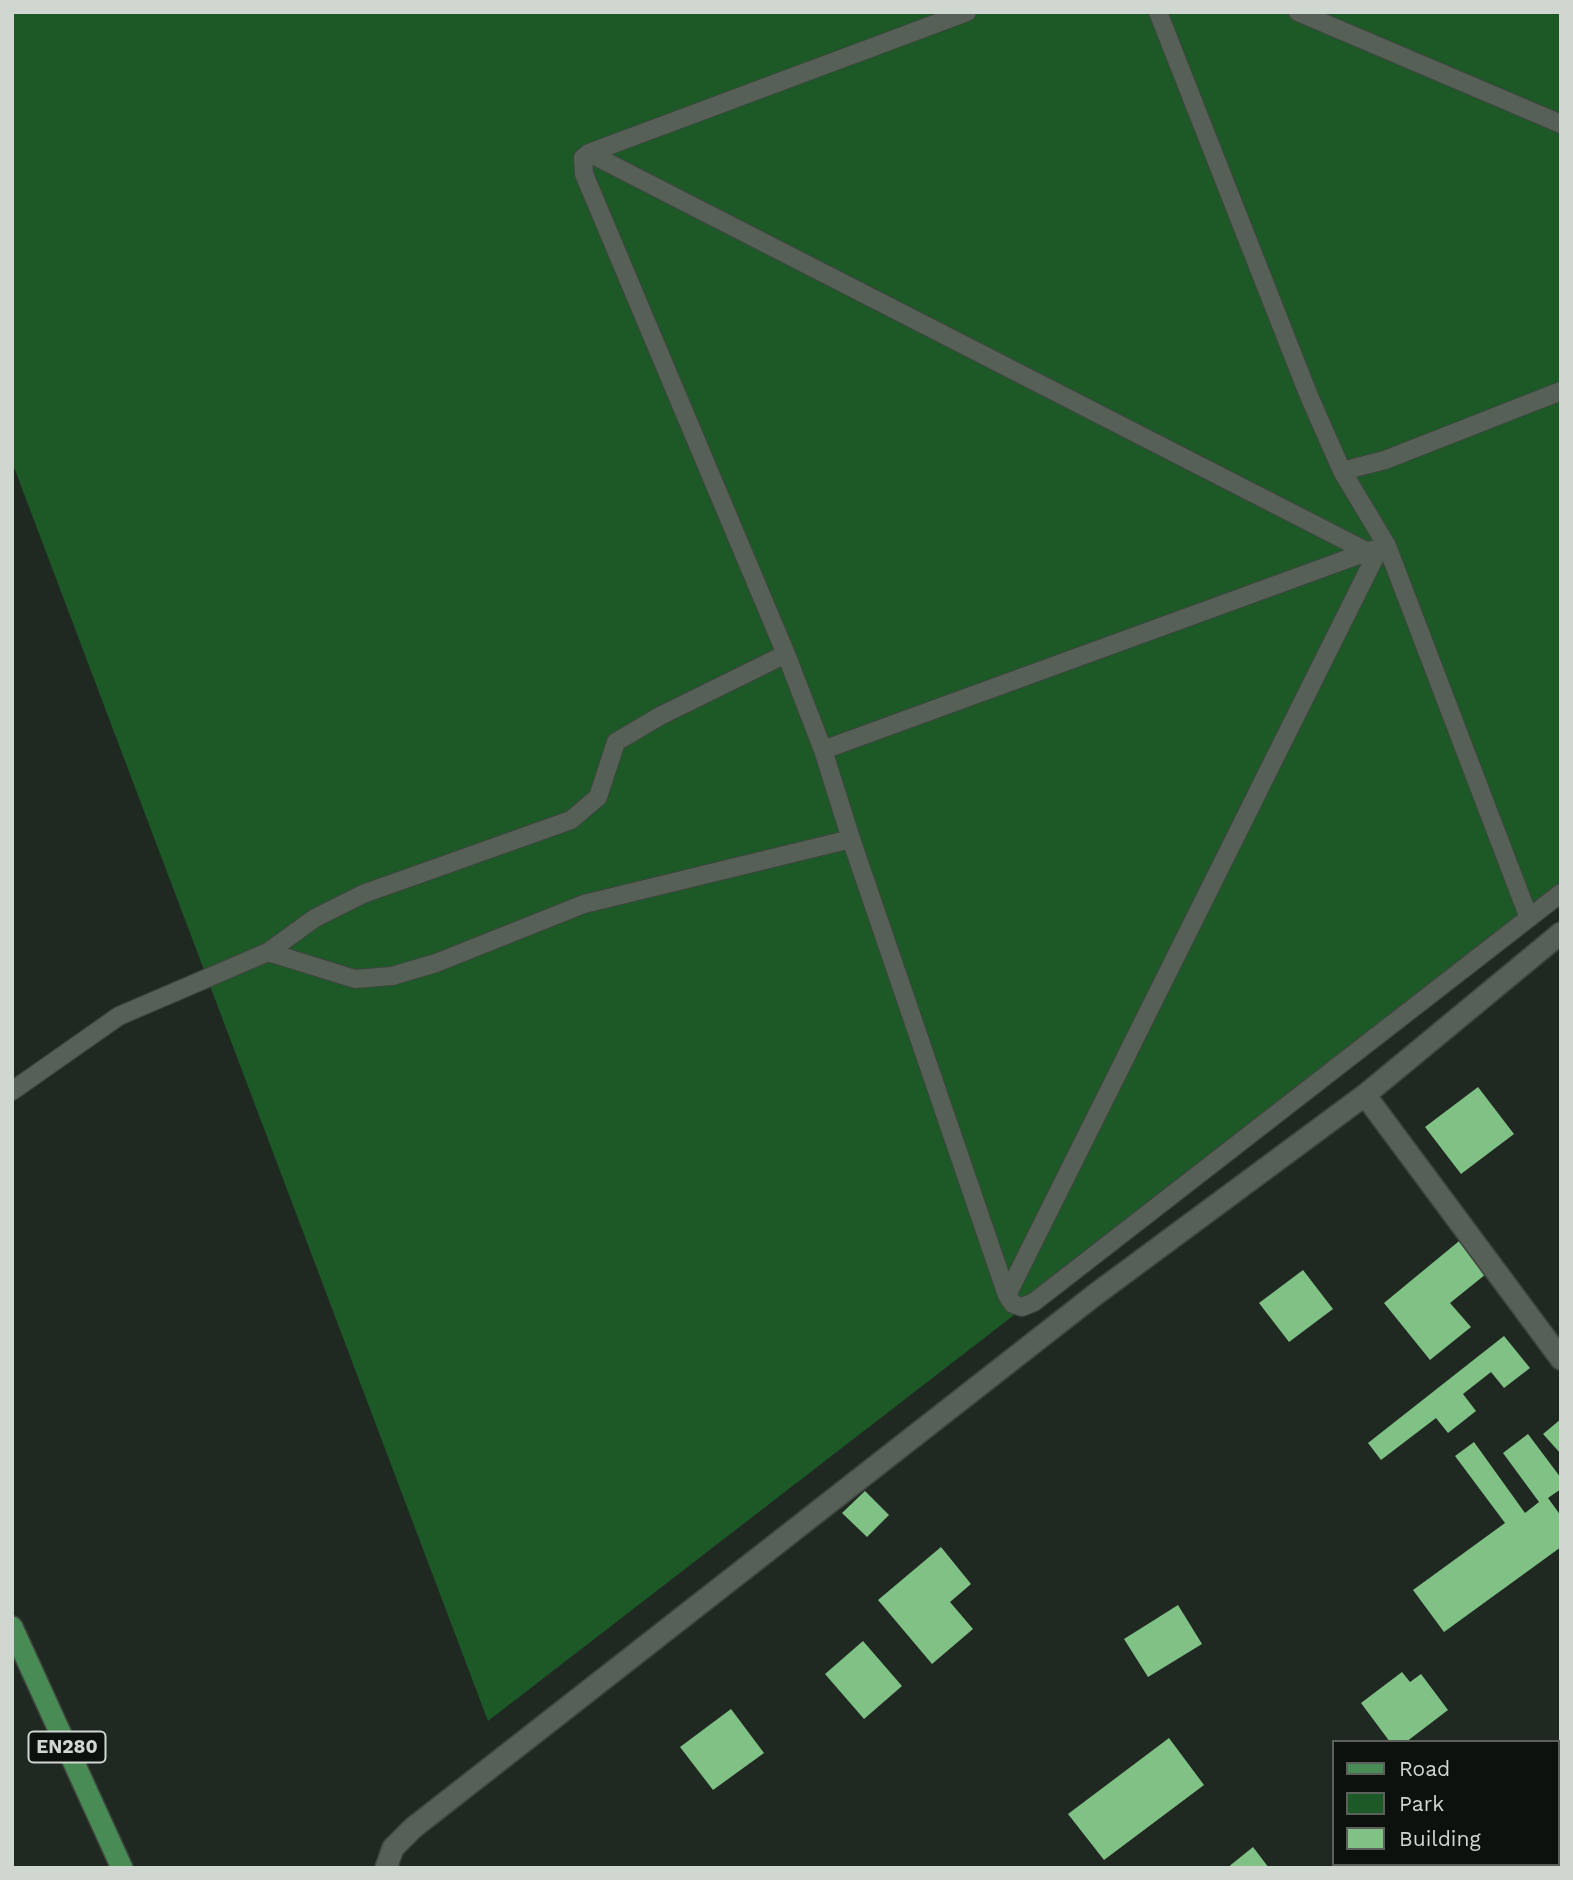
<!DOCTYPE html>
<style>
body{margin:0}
#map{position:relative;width:1573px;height:1880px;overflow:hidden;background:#202921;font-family:"Work Sans",sans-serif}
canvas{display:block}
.frame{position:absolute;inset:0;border:14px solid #d0d7d1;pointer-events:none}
.legend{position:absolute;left:1332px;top:1740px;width:228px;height:126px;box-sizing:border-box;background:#0d110d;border:2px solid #5b605b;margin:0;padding:9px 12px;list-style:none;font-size:21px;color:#d0d7d1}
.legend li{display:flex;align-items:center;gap:14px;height:35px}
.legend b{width:35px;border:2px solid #5b605b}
</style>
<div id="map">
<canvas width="1573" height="1880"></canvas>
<div class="frame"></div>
<ul class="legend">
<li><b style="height:9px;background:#498b54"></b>Road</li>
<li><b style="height:19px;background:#1c5927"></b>Park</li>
<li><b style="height:19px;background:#80c186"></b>Building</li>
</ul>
</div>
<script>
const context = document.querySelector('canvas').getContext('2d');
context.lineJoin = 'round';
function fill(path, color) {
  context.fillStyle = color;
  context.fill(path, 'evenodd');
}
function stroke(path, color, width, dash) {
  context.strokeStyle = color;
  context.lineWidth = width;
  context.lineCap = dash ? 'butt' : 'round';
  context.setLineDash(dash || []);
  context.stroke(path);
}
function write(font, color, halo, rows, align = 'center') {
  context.font = font + ' "Work Sans",sans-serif';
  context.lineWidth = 7;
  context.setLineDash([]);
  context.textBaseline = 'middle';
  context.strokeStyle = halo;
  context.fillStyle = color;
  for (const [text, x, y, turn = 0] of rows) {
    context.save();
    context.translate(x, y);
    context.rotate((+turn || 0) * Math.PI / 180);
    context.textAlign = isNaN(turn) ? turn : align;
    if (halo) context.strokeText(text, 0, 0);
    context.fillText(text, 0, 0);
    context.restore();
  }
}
fill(new Path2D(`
 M12,12H1561V893L488,1721L12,462Z`), '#1c5927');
fill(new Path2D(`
 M1478,1087L1514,1134L1461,1174L1425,1127Z
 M1464,1237L1491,1270L1450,1303L1471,1327L1430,1360L1384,1303Z
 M1303,1270L1333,1309L1289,1342L1259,1303Z
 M1504,1336L1530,1368L1504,1388L1491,1372L1463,1394L1476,1411L1448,1433L1436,1418L1381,1460L1368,1443Z
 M1561,1419V1454L1543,1434Z
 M1528,1434L1561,1478V1489L1548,1498L1561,1516V1547L1444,1632L1413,1590L1505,1523L1455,1456L1474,1442L1525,1513L1539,1502L1503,1453Z
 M865,1491L889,1515L867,1537L842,1513Z
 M941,1547L971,1584L950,1602L973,1629L932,1664L878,1600Z
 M1178,1605L1202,1644L1148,1677L1124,1639Z
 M863,1641L902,1686L864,1719L825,1674Z
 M1402,1672L1410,1682L1421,1674L1448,1710L1406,1742H1390L1361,1703Z
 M731,1709L764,1753L713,1790L680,1747Z
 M1169,1738L1204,1785L1104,1860L1068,1814Z
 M1253,1847L1269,1868H1227Z`), '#80c186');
const lane = new Path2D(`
 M967,12L589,153L583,158L584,174L786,654L823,750L851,839L1007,1295L1013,1304L1022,1307L1034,1302L1561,893
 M1158,12L1309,396L1342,471L1387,546L1529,918
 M1298,12L1561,124
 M589,153L1368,552
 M1342,471L1385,460L1561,391
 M823,750L1372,550
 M268,952L355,979L392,976L436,963L584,904L851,839
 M12,1091L119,1016L268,952L315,918L363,894L571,820L598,797L616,742L660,716L786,654
 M1007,1295L1379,549`);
const street = new Path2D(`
 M1365,1095L1561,1359
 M1557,1788L1561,1786
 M386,1868L393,1848L413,1828L1096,1294L1365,1095L1561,933
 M1425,1868L1431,1864`);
const primary = new Path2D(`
 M12,1627L122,1868`);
stroke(lane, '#3d453e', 20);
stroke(street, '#3d453e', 24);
stroke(primary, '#3d453e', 24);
stroke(lane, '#566056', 18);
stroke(street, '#566056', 21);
stroke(primary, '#498b54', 21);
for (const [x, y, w] of [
 [67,1747,77]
]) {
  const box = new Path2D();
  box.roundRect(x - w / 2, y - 15.5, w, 31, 5);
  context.fillStyle = '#0d110d';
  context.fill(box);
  stroke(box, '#d0d7d1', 2);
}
write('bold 19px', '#d0d7d1', null, [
 ["EN280",67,1747]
]);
</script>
